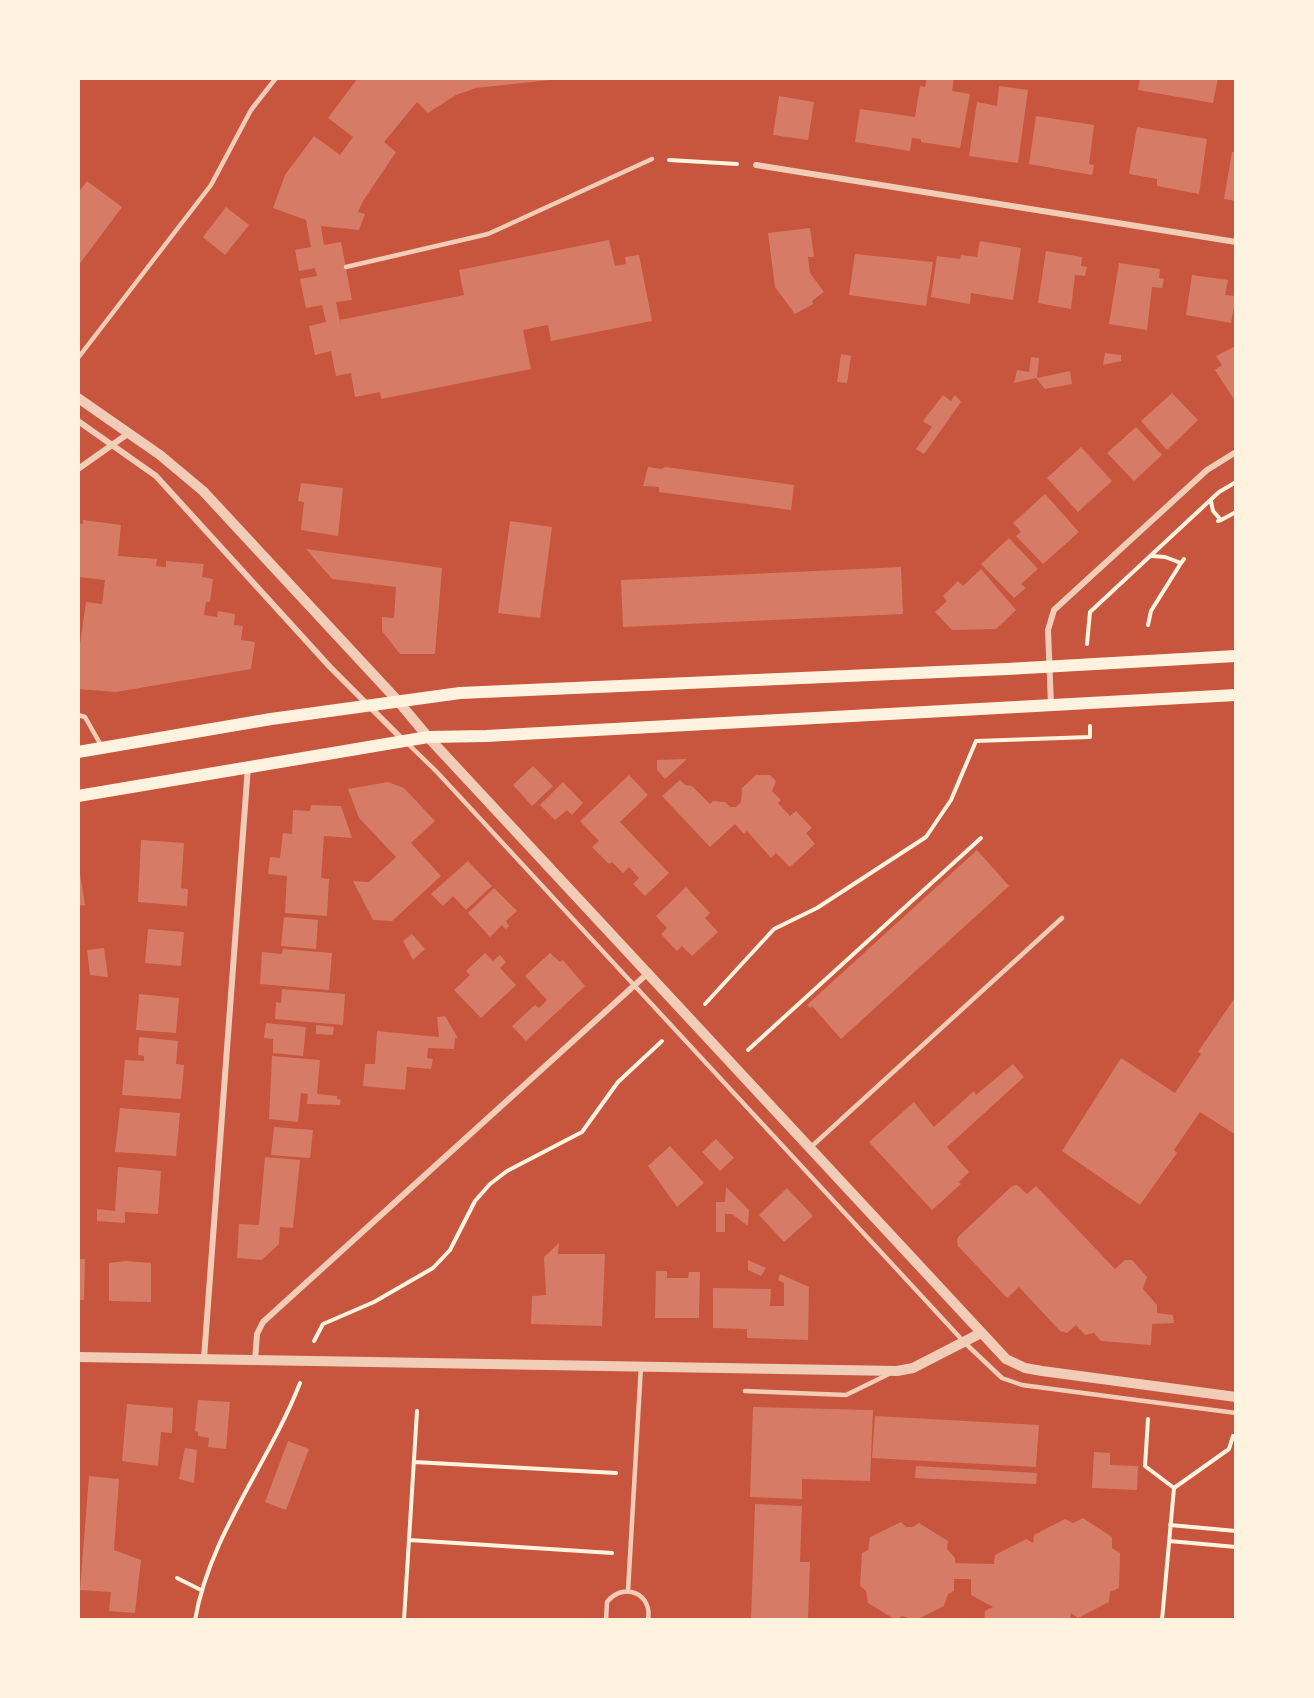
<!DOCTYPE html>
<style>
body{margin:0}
#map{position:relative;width:1314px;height:1698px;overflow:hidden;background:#c8553d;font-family:Rubik,sans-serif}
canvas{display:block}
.frame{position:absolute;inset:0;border:80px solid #fff3e0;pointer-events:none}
</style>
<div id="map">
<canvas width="1314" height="1698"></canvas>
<div class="frame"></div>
</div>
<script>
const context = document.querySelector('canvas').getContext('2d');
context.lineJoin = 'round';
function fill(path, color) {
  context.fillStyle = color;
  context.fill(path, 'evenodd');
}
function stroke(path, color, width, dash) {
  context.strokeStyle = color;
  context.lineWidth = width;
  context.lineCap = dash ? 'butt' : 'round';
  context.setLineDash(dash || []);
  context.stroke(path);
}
fill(new Path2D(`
 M358,78L550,80L476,88L456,95L428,113L417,102L384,142L396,152L363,201L358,212L365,214L359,230L321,226L324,245L341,242L352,300L336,302L342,332L340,320L464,295L459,270L609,240L615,266L626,264L625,257L639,255L652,321L551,341L548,325L523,330L531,369L381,399L380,392L355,397L351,373L336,376L331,351L315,355L309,326L326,322L322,305L306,308L300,279L317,276L315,268L299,271L295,250L311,247L306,220L273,208L285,175L314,136L340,155L353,137L328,118Z
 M927,78H954L952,91L970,94L960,148L921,142V139L912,138L910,151L855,142L860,109L915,117L920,86L925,87Z
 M1140,78H1218L1213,103L1138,90Z
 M999,86L1028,90L1018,163L969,156L977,102L997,106Z
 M779,96L814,102L808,140L773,135Z
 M1036,116L1094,125L1089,164L1094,165L1092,175L1029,164Z
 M1137,127L1207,139L1199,194L1157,186V179L1129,174Z
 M1232,152H1236V201L1224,199Z
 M87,181L122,207L78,266V193Z
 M226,207L249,225L225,255L203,237Z
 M810,228L814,257H808L810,273L824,292L812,301L813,304L795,314L775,287L768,233Z
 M980,241L1021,248L1013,300L971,293L970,304L931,297L937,256L960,259L961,255L977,257Z
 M1046,251L1082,257L1081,266L1087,267L1085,276L1075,275L1071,309L1038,303Z
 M855,254L933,262L926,306L849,295Z
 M1119,263L1160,269L1159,278L1164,279L1162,288L1152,287L1147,330L1109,324Z
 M1192,275L1228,280L1225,295L1236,296L1231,323L1186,315Z
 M1236,346V400L1235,401L1215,370L1222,365L1216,356Z
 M1105,353L1121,355V361L1103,365Z
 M841,354L851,356L847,383L837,382Z
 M1031,357L1039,358L1037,378L1070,371L1072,384L1045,389L1036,378L1014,383L1017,370L1029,372Z
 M1172,393L1198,420L1167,450L1141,421Z
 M943,395L951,401L955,395L961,402L924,454L916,449L932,427L923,421Z
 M1136,427L1162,455L1134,481L1107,453Z
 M1081,447L1112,481L1078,512L1047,478Z
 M648,467L661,469L666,467L794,485L791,510L659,492V487L643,486Z
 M301,483L343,488L338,536L301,530L304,502L298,501Z
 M1045,494L1079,532L1043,564L1016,536L1021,532L1013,523Z
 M83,520L121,525L118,556L157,559L156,566L166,567V561L204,564L202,577L213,579L210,602H206L204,615L217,617L218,611L235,614L234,625L243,626L241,640L255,642L251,669L116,692L78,689V658L86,602L102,604L105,580L78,577V523L83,524Z
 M510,521L552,527L540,618L498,613Z
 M1009,538L1038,569L1021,584L1026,588L1014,598L981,564Z
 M306,549L442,568L435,654H400L382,631V617L394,618L396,587L332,579Z
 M901,567L903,614L623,627L621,580Z
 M981,569L1016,610L996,629L952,630L935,612L947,601L943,596L958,581L963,586Z
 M687,759L665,779L657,770V760Z
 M533,766L553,786L532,806L513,785Z
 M629,775L648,795L620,822L669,873L645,896L633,884L639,878L629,867L623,873L612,862L609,864L592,847L599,841L580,821Z
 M756,775H770L776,781L772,791L781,800L778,803L790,816L796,811L812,828L806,833L815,844L790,867L776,853L771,858L747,831L744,834L735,824L710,847L662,796L680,780L685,785L692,786L710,804L713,801L725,802L730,807H736L741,802L742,788Z
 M388,782L404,788L435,821L411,843L441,876L392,921L373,920L353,881L369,882L396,857L359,818L348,789Z
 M563,782L583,803L572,815L567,810L555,820L540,805Z
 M311,805L341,806L352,838L324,836L321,878L329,879L327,916L285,913L287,876L268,874L270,857L280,858L283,833L292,834L293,810L310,811Z
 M141,840L184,843L181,888L188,889L187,906L138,902Z
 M977,850L1009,886L841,1039L812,1006L810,1008L807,1005Z
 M78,861L85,905L78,906Z
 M468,861L492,886L466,910L453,896L443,906L431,894Z
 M686,887L710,913L705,918L718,932L692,956L682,946L677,951L661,934L667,928L656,916Z
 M494,888L517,911L506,921L509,926L506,929L502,925L490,937L468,913Z
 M284,917L318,920L316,949L281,946Z
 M148,929L184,932L181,966L145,963Z
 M412,934L425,949L413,960L403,941Z
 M104,948L108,977L90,975L87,950Z
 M283,949L332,953L329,990L260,984L262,952L282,954Z
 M485,953L493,961L500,955L506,962L500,968L516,985L481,1018L454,990L470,975L466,971Z
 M550,953L560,962L563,960L585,986L526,1041L512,1026L535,1005L539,1008L547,1000L525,976Z
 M282,989L345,994L343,1025L275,1019L276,1002L281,1003Z
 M139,994L179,998L176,1033L136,1030Z
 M1234,999L1236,1135L1200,1112L1174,1150L1177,1153L1140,1205L1062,1151L1121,1058L1175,1093L1201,1054L1198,1052Z
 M445,1016L458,1038H455L454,1049L428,1048L427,1058L433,1059L431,1069L407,1067L405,1090L363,1086L365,1064H375L377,1031L439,1037L437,1017Z
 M266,1023L306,1027L303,1056L273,1053V1039L264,1038Z
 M316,1025L334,1027L333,1035L316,1034Z
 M139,1037L178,1041L176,1064L184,1065L181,1099L122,1095L125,1060L144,1061V1056L138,1055Z
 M272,1056L320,1060L317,1094L337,1096V1099L341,1100L340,1105L307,1104L308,1094L301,1093L298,1122L269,1119Z
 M1013,1064L1024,1077L947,1147L969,1172L959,1182L961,1184L932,1210L869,1142L914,1102L934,1127L974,1091L976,1095Z
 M120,1108L180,1113L176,1156L115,1152Z
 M274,1127L313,1130L310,1158L271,1155Z
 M716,1139L734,1158L720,1171L702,1152Z
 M670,1146L704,1183L677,1207L648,1166Z
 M265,1157L300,1160L293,1228L280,1227L279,1244L262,1260L237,1258L239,1224L259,1225Z
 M118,1167L161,1171L158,1214L125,1212V1223L97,1221V1209L115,1211Z
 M1017,1185L1027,1194L1036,1186L1115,1269L1125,1260H1132L1147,1277L1143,1289L1157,1305V1313L1173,1315L1174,1323L1152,1324L1151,1345L1101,1341L1094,1333L1085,1335L1076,1325L1067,1333L1060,1331L1019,1287L1007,1298L958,1246L957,1241L958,1237L1012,1186Z
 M726,1187L749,1210L748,1226L732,1214H725V1232H716V1202H725Z
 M787,1188L813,1216L784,1242L759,1215Z
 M559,1243L558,1254H605L602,1326L531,1324L532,1296L546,1295L544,1257Z
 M78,1259H85L84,1300H78Z
 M748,1260L766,1268L761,1276L748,1270Z
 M125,1261L151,1263V1302L109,1301V1263Z
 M656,1271H667V1278H688L689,1272H700L699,1318H655Z
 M780,1274L809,1287L808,1340L747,1338V1329L713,1328V1288L771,1289L770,1306H784V1283L778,1280Z
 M198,1400L230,1402L226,1449L208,1447L209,1438L198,1436V1432L195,1431Z
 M127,1404L173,1408L172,1433L161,1432L158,1466L122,1461Z
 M753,1407L873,1410L870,1481L802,1479V1499L750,1497Z
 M875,1416L1039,1425L1036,1467L872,1458Z
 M288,1441L309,1449L286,1510L265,1502Z
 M185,1448L197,1450L194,1483L179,1479Z
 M1094,1452L1110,1453V1465L1138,1466L1137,1490L1092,1488Z
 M916,1466L1037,1473L1036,1484L915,1478Z
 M89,1476L119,1479L114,1550L141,1560L135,1613L109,1611L111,1592L80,1590Z
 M755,1504L802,1506L800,1562H810L808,1620H751Z
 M1083,1518L1112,1537V1548L1120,1553L1119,1588L1110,1592L1109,1602L1078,1618L1071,1613L1070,1620H984L985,1611L993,1607L971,1595V1579H954V1591L948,1594L944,1606L916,1620L902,1616L896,1620L868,1603L866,1591L860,1586L862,1553L868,1550L870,1537L901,1522L906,1527H913L919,1523L948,1541L947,1549L955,1558V1563L994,1564L995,1555L1026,1539L1033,1543L1034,1535L1065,1519L1073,1523Z`), '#d67c66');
stroke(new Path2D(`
 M669,160L737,164
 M1211,501L1213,511L1221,520L1218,521
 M1221,520L1236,512
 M1152,556L1165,557L1181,563L1184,559
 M1148,625L1151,611L1181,563
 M1087,644L1090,612L1219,492L1236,482
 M705,1004L774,929L817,908L926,837L951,800L976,741L1090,737V726
 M748,1050L981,838
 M314,1341L323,1324L374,1302L433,1268L450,1250L475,1201L490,1184L507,1171L582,1132L618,1082L662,1041
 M1148,1419L1145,1466L1174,1488
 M414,1462L616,1473
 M1170,1525L1236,1531
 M409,1540L612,1553
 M1169,1541L1236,1547
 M177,1578L201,1590
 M195,1620C210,1534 269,1463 300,1383
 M404,1620L417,1411
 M1162,1620L1174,1488L1229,1449L1233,1436`), '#fff3e0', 4);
stroke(new Path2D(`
 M346,267L488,234L652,159
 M78,358L211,185L251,110L276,78
 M78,715L85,717L102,747
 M407,743L436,771L965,1343L1002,1378L1022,1385L1236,1413
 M811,1147L1062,918
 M745,1391L846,1395L889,1374
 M628,1591L641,1366
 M606,1620L607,1602C624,1581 653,1594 648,1620`), '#f1ccb7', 4.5);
stroke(new Path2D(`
 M756,165L1236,242
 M78,421L156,476L330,667L402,739
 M78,469L129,433
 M1051,705L1048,630L1054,610L1207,470L1236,452
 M204,1358L248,766
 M255,1361L257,1334L263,1322L648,973`), '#f1ccb7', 6);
stroke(new Path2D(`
 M78,398L160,455L203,491L397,700L428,737L1006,1359L1025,1368L1042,1371L1236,1397
 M78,1357L897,1371L913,1368L981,1333`), '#f1ccb7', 10);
stroke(new Path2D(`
 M78,752L271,719L460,693L1007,669L1236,656
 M78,796L428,737L486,736L1236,695`), '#fff3e0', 12);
</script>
